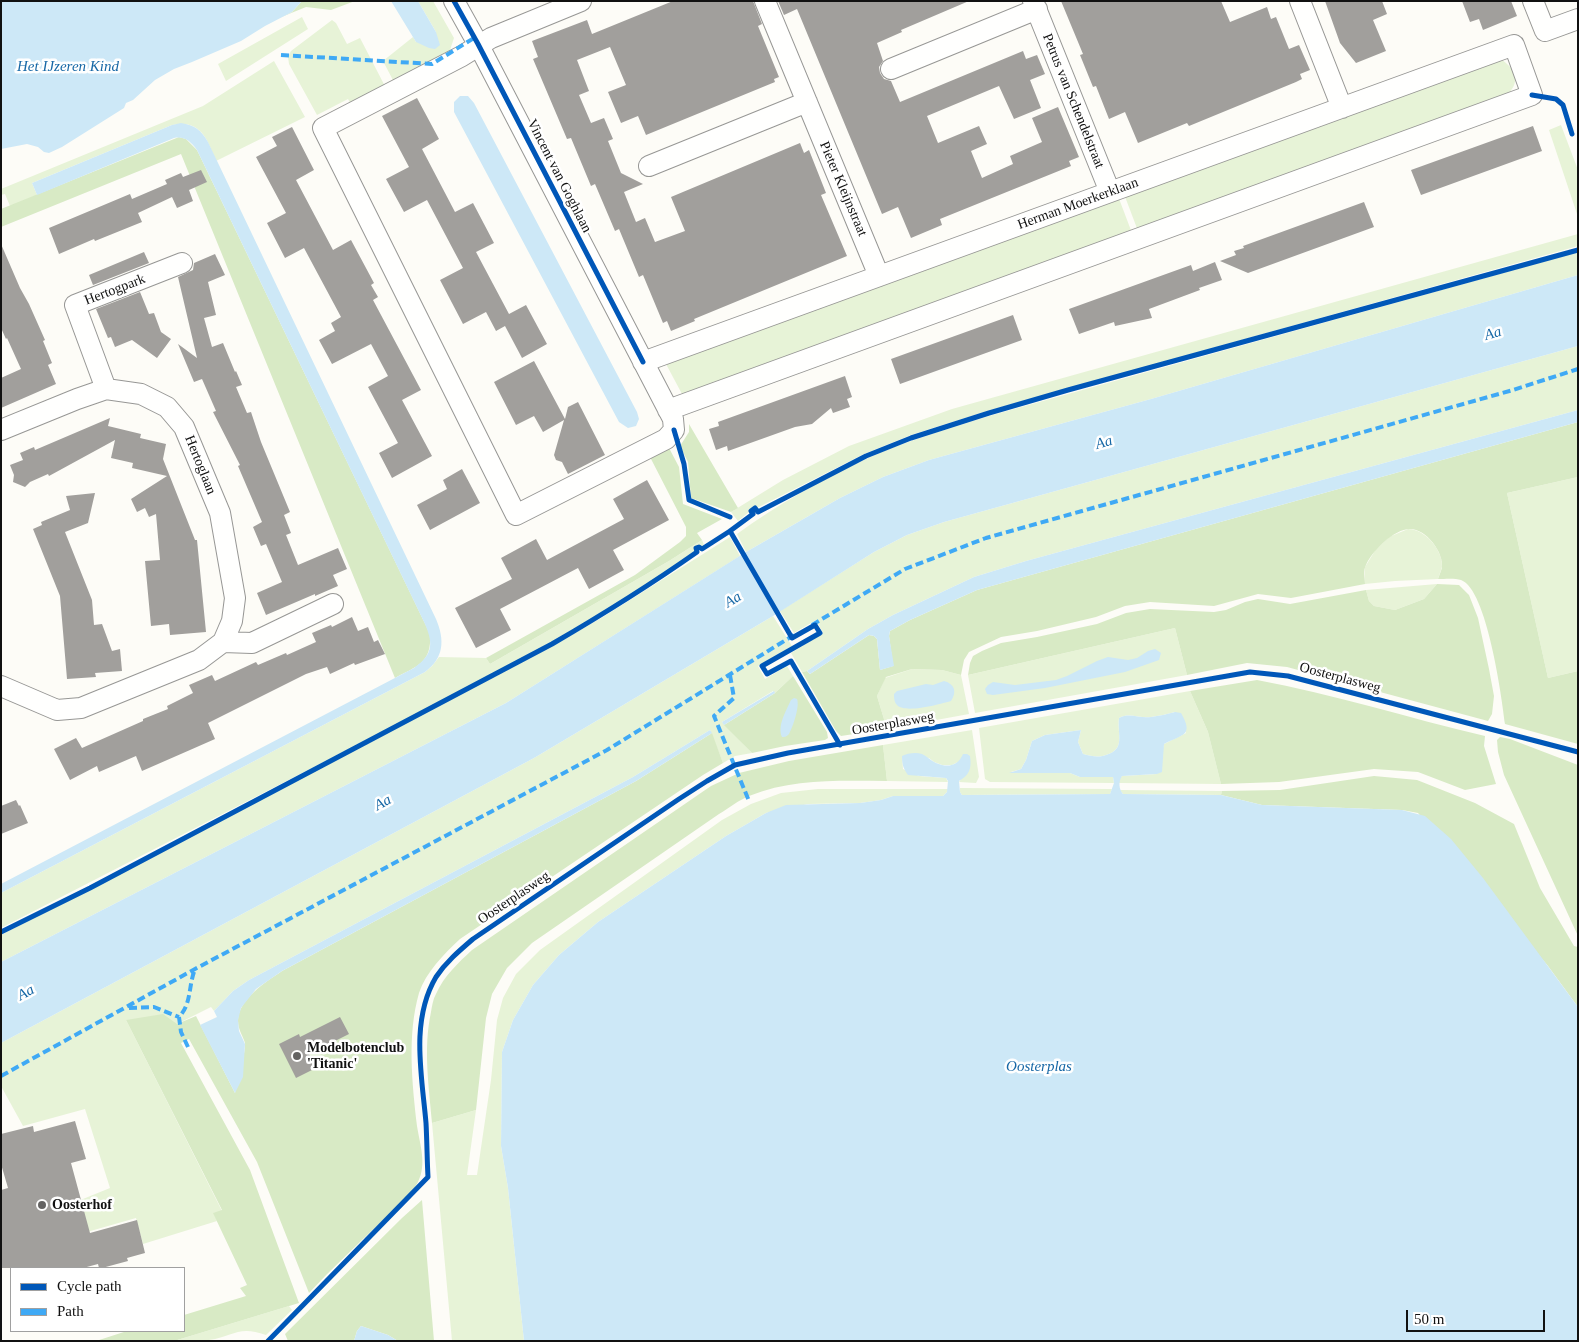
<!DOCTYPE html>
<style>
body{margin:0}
#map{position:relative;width:1579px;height:1342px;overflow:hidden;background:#fdfcf7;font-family:Georgia,serif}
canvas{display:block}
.frame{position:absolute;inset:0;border:2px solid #111;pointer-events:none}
.legend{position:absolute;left:10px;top:1267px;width:175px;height:65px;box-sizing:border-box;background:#fff;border:1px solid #a0a0a0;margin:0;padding:6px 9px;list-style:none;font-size:15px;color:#111}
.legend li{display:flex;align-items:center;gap:10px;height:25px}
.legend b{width:25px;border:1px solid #a0a0a0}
.scale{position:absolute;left:1406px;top:1310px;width:139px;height:22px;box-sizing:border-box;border:2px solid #111;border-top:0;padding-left:6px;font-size:15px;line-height:18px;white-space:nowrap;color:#111;-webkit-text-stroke:4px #fff;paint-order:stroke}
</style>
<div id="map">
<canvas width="1579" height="1342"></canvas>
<div class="frame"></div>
<ul class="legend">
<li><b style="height:6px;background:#0057b8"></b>Cycle path</li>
<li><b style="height:6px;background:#3fa9f5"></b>Path</li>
</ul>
<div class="scale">50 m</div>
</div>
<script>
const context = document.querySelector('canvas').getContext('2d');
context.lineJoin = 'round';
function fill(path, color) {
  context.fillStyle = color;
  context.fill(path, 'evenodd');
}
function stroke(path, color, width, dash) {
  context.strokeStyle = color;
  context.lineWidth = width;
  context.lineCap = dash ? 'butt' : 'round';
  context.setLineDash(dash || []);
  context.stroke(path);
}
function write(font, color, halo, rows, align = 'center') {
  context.font = font + ' Georgia,serif';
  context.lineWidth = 5;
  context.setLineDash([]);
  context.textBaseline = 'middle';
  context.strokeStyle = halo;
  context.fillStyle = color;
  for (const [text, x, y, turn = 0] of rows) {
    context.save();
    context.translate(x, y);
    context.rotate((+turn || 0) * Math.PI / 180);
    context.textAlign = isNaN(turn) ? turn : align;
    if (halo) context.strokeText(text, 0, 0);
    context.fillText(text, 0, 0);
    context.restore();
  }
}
fill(new Path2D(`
 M418,1H433L454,38L449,53L396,86L383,61L413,37L416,42L436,32Z
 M302,17L308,29L226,81L218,64Z
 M332,20L336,23L347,44L360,38L388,92L354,110L348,99L317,115L289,64L288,57L291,51Z
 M1502,60C1518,71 1520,83 1506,96L1138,231L1124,194L1491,61Z
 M274,61L305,117L216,161C207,139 201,119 172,125L32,183L37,195L10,206L5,194L1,195V189L203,106Z
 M1561,125L1578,170V217L1549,130Z
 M1118,196L1132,233L682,394L666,364Z
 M1578,234V246L987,411L911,435L864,454L749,512L738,521L731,512L783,480L849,446L952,409Z
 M1578,252V275L1151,399L929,460L883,477L840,498L746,552L737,534C777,505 821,480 866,459C905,441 948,429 989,416Z
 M1578,346V410L1026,561L974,577L893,615L868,629L807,671L802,672L791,653L823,633L816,620L794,633L780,611L874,552L907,535L944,522Z
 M1578,477V671L1548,678L1507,493Z
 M1408,529C1425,529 1443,550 1442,567C1441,571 1439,575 1438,579L1395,581L1365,584V567L1376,549L1389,537Z
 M730,537L740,556L506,703L1,962V935L552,646L603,617Z
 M702,540L704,545L650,583L551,643L504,669L1,928V893L425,672L432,666L439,657L486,658L490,664L669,561Z
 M1437,584L1424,599L1395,610L1374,606L1369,601L1366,590Z
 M773,616L792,646L758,666L765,679L787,666L793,676L775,693L773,691L722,722L752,753L735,756L723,763L710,730L633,777L249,980L233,991L214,1011L211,1007L177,1024L126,1020L222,1211L214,1213L217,1221L143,1244L136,1218L87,1232L78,1201L110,1188L85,1109L23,1126L1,1086V1043L534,758Z
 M1175,628L1187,675L975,713L968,675Z
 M912,669L942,670L961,675L969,714L887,729L877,696L885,678Z
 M1190,691L1208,732L1221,784L1119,783V779L1122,776L1157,774L1164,744L1186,733L1175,712C1167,714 1159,716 1151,717C1140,719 1130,712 1119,718C1117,735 1126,749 1106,755C1097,758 1092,756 1083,754L1078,742L1081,730L1045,735L1032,741L1026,760L1021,769L1011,772L1070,773L1080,777H1113L1114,783L990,782L985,779L979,728Z
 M972,730L979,777L976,783L959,782L961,779L960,761L952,765H942L934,762L929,758L902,756L903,769L919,776L946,778L948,782L887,781L883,745Z
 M960,788L1112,789L1110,794L962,795L960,792Z
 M818,789H948L947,792L943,796H893L881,800L860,803L808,804L766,813L726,836L598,922L559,955L533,985L513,1020L502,1052L501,1146L508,1188L524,1341H452L432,1123L476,1110L467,1175H477L491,1080L497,1020L503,998L516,974L540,950L722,820L751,804L781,793Z
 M1120,790L1222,791L1221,795L1123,794Z
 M289,1306L292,1310L266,1335C239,1325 234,1336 209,1340C198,1342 185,1341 174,1341Z`), '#e7f3d7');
fill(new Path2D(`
 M302,1H355L331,10L306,7L279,18L292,12Z
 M179,137L186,139L197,150L430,634C432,663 417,666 395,678L181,154L1,227V209Z
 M1578,422V477L1507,493L1548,678L1578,671V744L1505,724C1502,698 1487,589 1461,580C1455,578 1445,579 1438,579C1439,576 1441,571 1442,568C1444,552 1426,529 1410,529C1394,529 1372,551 1366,565C1363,570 1365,578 1365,584L1291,598L1258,594L1214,606L1150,602L1125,606L1096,617L1037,631L1001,637L969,652L964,660L961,675L942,670L912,669L886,677L877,696L887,729L841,736L836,731L802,672L807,671L810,674L869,635L874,636L877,639L880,670L893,666L889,636L890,631L910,620L977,590Z
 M689,424L738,508L731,512L691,498L688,462L680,446L689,432Z
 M668,446L679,467L683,504L722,519L697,533L702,540L669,561L490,664L486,658L635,575L680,542L686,536V527L650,457Z
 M1437,584L1459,585L1469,595L1478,618L1489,669L1494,696L1492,714L1488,721L1287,667L1247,663L1187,675L1175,628L968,675L970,663L973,656L982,651L1001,643L1037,637L1097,624L1126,613L1150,609L1214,612L1226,610L1245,602L1258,599L1290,604L1366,590L1369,601L1374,606L1395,610L1424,599Z
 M793,676L827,732L828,738L825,740L785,746L752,753L724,725L775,693Z
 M1257,680C1334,694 1408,718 1485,736L1484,746L1496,784L1465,790L1418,772L1374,769L1279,782L1221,784L1208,732L1190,691Z
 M712,733L723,763L703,775L460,939C444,954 426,972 419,993C407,1035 412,1083 417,1126C420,1145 427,1164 418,1182C413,1192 391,1212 382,1221C357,1245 332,1268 309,1293L257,1162L189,1039L181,1043L250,1170L299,1303L174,1341H96L127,1331H184V1315L246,1296L240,1288L247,1285L213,1213L222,1210L126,1020L163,1014L177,1024L196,1016L235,1093C237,1083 246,1051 245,1043C243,1036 238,1030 238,1021C238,999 266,982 282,971L636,781Z
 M1500,737L1510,739L1578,765V936L1504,775L1498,752L1497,740Z
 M883,745L887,781C841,781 794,778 749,796C739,800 729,808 719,814L532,943L507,968L492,994L486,1018L476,1110L432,1123C429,1086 423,1049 431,1012C432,1006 433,999 436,994C444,976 458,963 472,950L711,786L739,773L789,761Z
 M1374,776L1417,780L1475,803L1514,824L1540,888L1574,946L1578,947V1007L1548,966L1418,813L1402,810L1262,805L1221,795L1222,791L1280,790Z
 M422,1200L434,1341H398L388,1335L361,1326L357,1331L354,1341H288L285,1334L402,1218Z`), '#d8eac5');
fill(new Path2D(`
 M1,1H302L292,12L265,26L241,41L192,62L174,69L155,80L133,100L126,103L124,108L62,147L49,153L44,152L38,147L27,144L1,149Z
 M391,1H418L436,32L440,45L435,49L429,48L416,42Z
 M460,96H468L474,103L637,412L639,419L636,426L628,428L619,422L454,112V102Z
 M181,123C195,125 201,130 208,142L436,619C445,640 444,658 425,672L1,893V884L414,668C432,655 434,645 425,624L197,150C191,142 185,136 174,138L37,195L32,183L172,125Z
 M1578,275V346L944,522L907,535L874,552L773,616L534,758L1,1043V962L506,703L746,552L840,498L883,477L929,460L1151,399Z
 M1578,410V422L977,590L910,620L890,631L889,636L894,666L880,670L877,639L874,636L869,635L810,674L807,671L868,629L893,615L974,577L1026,561Z
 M1155,649L1161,653L1159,660L1125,672L1045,688L993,695L987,694L985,689L988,685L993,682L1015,685L1056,680L1067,676L1097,661L1108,657L1128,660L1137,658L1148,651Z
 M944,681C955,684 957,692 951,701C940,704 905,714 897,705C894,702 894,697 894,694L897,691L926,684L933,685Z
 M774,691L775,693L724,725L722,722Z
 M794,698L797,699C800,706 793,727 789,734C786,737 785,737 782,737C777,726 786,711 791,700Z
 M1175,712L1181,713C1194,736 1183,734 1164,744L1162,772L1157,774L1122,776C1118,782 1119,789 1123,794L1221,795L1262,805L1402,810L1425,816L1451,839L1483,878L1578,1007V1341H524L508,1188L501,1146L502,1052L513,1020L533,985L559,955L598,922L726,836L766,813L786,805L860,803L881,800L893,796H943L947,792L948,781L946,778L908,775C903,768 902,764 902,756C908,753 916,752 922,754C927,756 931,761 936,763C948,768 958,766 963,754H967L970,756C972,769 969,775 959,781L960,792L962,795L1110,794L1114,783L1113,777H1080L1070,773H1009L1021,769L1026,760L1032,741L1045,735L1081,730L1078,742L1083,754C1092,756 1097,758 1106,755C1126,749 1117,735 1119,718C1130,712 1140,719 1151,717C1159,716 1167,714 1175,712Z
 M710,730L712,733L636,781L282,971L256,989L241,1008L238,1020L239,1031L245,1044L243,1077L235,1093L200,1025L217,1017L214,1011L233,991L249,980L633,777Z
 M361,1326L388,1335L398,1341H354L357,1331Z`), '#cde8f7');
fill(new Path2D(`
 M673,1H753L762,24L758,26L779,77L774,79L775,82L646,135L638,116L621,123L608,92L626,85L610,47L577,60L589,91L579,95L591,123L604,118L613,139L608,141L621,173L643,184L624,192L636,222L645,218L655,242L685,231L671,197L800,143L804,153L809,150L826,193L821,195L847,256L694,319L695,321L671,331L667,321L663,323L643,275L639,277L619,229L615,231L595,184L591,186L571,138L567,139L533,59L538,57L532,41L587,20L592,34Z
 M778,1H969L901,30L902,32L877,43L883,61L879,67L880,73L884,79L891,81L900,102L1023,51L1026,59L1037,55L1045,74L1030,80L1041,108L1014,119L999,86L927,116L938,143L979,126L987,144L971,151L982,178L1013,164L1010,156L1042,142L1032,118L1058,107L1079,157L1069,161L1071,166L940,219L942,225L911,238L898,207L882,214L797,9L784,15Z
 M1061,1H1221L1230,22L1267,7L1271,19L1276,17L1289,49L1299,45L1310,70L1300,74L1302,79L1296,82L1189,126L1187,123L1138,143L1125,112L1109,119L1096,86L1093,87L1080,55L1083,54Z
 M1325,1H1382L1387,14L1373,20L1386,51L1356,63L1340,43Z
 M1462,1H1511L1517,16L1483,30L1479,19L1470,22Z
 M417,98L439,139L422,149L455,212L473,203L494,243L476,252L509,314L526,305L547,344L522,358L505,326L496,331L486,312L463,324L440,280L463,268L455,253L427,200L404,212L386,179L409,167L382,116Z
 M1533,126L1542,151L1421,195L1411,170Z
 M292,127L314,170L296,180L333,250L351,240L374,283L371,285L378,297L373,300L421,390L402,400L432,456L392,478L379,453L398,443L368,387L388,376L371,344L332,364L319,340L335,331L331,323L341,317L304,248L285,258L267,223L286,213L256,157L277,146L272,137Z
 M201,170L207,182L189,190L193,201L177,208L172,197L138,213L142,222L95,241L94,239L59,254L49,228L130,194L132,199L167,184L165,180L181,173L183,177Z
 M1364,202L1374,227L1248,273L1220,261L1236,255L1234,251L1244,248L1243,246Z
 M1,244L20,288L29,304L45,340L43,341L52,363L48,365L56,384L1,408V378L21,369L7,338L6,339L1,328Z
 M144,252L149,263L93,285L89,275Z
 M215,254L225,275L208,282L216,315L204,318L212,347L223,343L235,372L236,371L242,385L236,387L247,413L251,412L261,442L290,512L284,515L291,533L286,535L298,565L338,548L347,569L333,575L338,586L315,596V594L266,615L257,593L282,582L266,544L261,546L253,527L262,522L238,466L240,465L213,412L216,411L202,379L194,382L178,344L197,358L178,277L193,270L194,263Z
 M1215,262L1222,280L1199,288L1200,290L1149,309L1152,318L1115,326L1114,322L1079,334L1069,309L1191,265L1193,271Z
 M140,292L149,314L154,313L161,332L171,339L157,358L132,340L115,347L111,337L108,338L96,309Z
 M1013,315L1022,340L900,384L891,359Z
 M534,361L565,419L568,407L578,402L605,455L568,474L562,462L556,460L554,455L564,420L543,432L534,416L516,425L494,382Z
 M845,376L852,397L847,399L850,407L833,413L831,408L812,424L795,427L728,451L727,446L716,450L709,429L719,426L718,422Z
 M110,418L108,426L141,434L140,438L166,444L163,459L195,540H197L206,632L170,635L169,624L151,626L145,561L160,560L156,514L149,517L145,508L137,512L131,499L167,476L132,468L133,463L111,458L115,440L49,476L48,474L30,482L25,487L13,482L14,475L10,465L23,460L20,453L34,447L35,450Z
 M462,469L480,503L430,530L417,505L447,489L443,480Z
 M647,480L669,520L613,550L624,570L589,589L578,568L500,609L511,630L476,648L455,608L512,579L501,558L536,539L547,560L624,519L613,499Z
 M95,493L88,523L65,532L92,600L94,625L102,624L112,651L120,649L122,671L95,673L96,677L67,679L60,596L33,529L42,525L41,522L70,510L66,496Z
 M352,617L358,631L368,627L374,642L378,640L385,654L355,665L354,663L330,674L327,667L306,674L208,723L215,739L190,750L142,771L136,756L99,772L97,766L70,780L54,749L76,738L82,748L143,721V719L168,709L167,706L193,693L189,685L212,675L215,681L256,662L258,665L286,653L287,655L316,642L312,633L331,625L332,627Z
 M16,800L19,806L20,805L28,823L1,834V806Z
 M340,1017L349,1034L309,1054L316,1068L296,1078L279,1044L299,1034L300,1037Z
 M75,1121L86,1159L71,1163L90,1233L137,1220L145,1253L127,1258L128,1261L102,1268H99L98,1264L83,1268H1V1190L8,1188L1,1164V1134L33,1126L34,1132Z`), '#a19f9c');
const minor = new Path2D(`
 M454,1L478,44L673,419L674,430L666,439L516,515L323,128L462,56L491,38L581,1
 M765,1L879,276
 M1033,1L1110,192
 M1300,1L1342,108
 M1533,1L1545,31L1578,19
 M891,69L1037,9
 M649,166L807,102
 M643,362L1514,45L1532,95L668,410
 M106,389L75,305L182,263
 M1,430L77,399L106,389L141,394L167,407L184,427L220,513L235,598L232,621L223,642
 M1,686L57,710L81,708L199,660L223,642L252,643L333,604`);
stroke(minor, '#979795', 22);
stroke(minor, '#fffffe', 20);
stroke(new Path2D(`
 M281,55L432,64L474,38
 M812,625L905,569L986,538L1513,390L1578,369
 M730,675L734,698L714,716L749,801
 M129,1008L154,1007L179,1017
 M188,1047L181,1032L179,1017C192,1003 188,987 195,969
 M1,1076L195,969L607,750L794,635`), '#3fa9f5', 4, [8, 4]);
stroke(new Path2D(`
 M454,1L478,44L643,362
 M1532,95L1556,99L1563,105L1572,134
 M674,430L684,464L689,500L730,517
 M730,531L792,638L815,625L820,633L762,666L767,674L791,661L840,745
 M1,932L90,888L552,644C602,615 650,585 697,552L696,548L699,547L702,549L730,531L753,514L751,511L755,508L758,512L866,456L911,438L989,413L1068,390L1578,250
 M268,1341L428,1177C427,1159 427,1141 426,1123C422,1076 410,1021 436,977C446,962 459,951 473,939L679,799L707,781L735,765L788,753L1250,672L1288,676L1578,752`), '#0057b8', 5);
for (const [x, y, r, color] of [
 [297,1056,5,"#646362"],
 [42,1205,5,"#646362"]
]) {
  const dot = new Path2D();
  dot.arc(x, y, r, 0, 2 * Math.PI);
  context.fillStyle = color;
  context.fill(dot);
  stroke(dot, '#fff', 2);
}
write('14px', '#111', '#fff', [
 ["Petrus van Schendelstraat",1073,101,68],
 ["Vincent van Goghlaan",559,176,63],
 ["Pieter Kleijnstraat",843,189,67],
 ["Herman Moerkerklaan",1078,204,-20],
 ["Hertogpark",115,290,-21],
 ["Hertoglaan",200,465,68],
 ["Oosterplasweg",1340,678,15],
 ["Oosterplasweg",893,724,-10],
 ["Oosterplasweg",514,898,-34]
]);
write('bold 14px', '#111', '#fff', [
 ["Modelbotenclub",307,1048],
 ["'Titanic'",307,1064],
 ["Oosterhof",52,1205]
], 'left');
write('italic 15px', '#1768a6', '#fff', [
 ["Het IJzeren Kind",68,67],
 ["Aa",1493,334,-16],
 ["Aa",1104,443,-16],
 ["Aa",733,600,-31],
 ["Aa",383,803,-28],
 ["Aa",26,993,-28],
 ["Oosterplas",1039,1067]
]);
</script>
